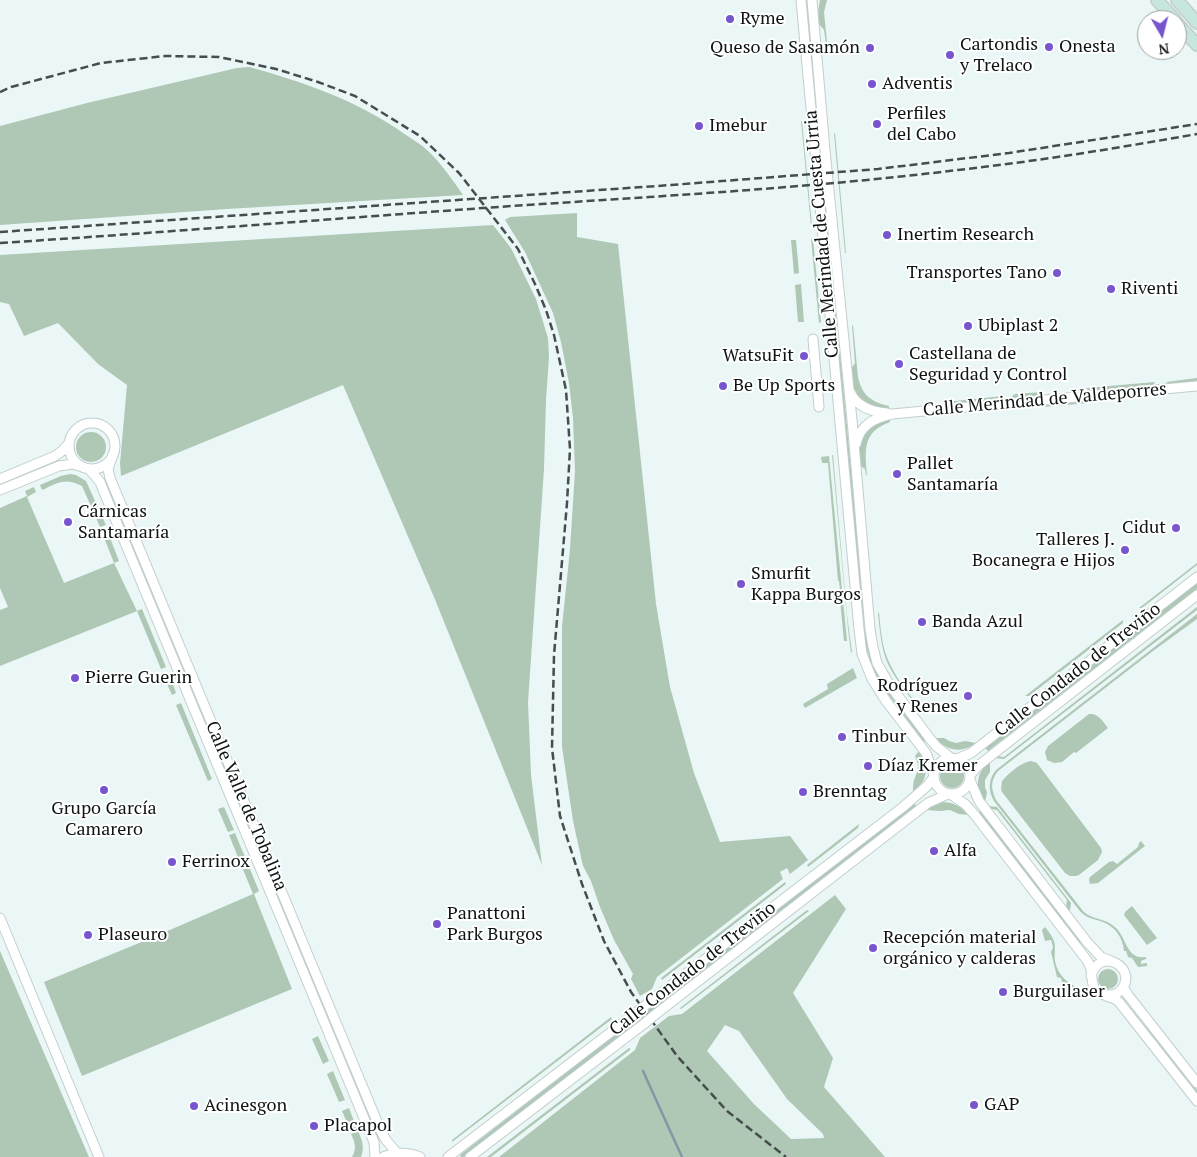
<!DOCTYPE html>
<meta charset="utf-8">
<style>
body{margin:0}
#map{position:relative;width:1197px;height:1157px;overflow:hidden;background:#eaf7f6;font-family:"PT Serif",serif}
canvas{display:block}
.north{position:absolute;left:1137px;top:10px;width:50px;height:50px;box-sizing:border-box;background:#fff;border:1px solid #9fa1a1;border-radius:50%;rotate:172deg;font-size:14px;font-weight:700;line-height:20px;text-align:center;color:#0e1313}
.north::after{content:'';display:block;margin:auto;width:18px;height:22px;background:#7755ce;clip-path:polygon(50% 0,100% 100%,50% 72%,0 100%)}
</style>
<div id="map">
<canvas width="1197" height="1157"></canvas>
<div class="north">N</div>
</div>
<script>
const context = document.querySelector('canvas').getContext('2d');
context.lineJoin = 'round';
function fill(path, color) {
  context.fillStyle = color;
  context.fill(path, 'evenodd');
}
function stroke(path, color, width, dash) {
  context.strokeStyle = color;
  context.lineWidth = width;
  context.lineCap = dash ? 'butt' : 'round';
  context.setLineDash(dash || []);
  context.stroke(path);
}
function write(font, color, halo, rows, align = 'center') {
  context.font = font + ' "PT Serif",serif';
  context.lineWidth = 4;
  context.setLineDash([]);
  context.textBaseline = 'middle';
  context.strokeStyle = halo;
  context.fillStyle = color;
  for (const [text, x, y, turn = 0] of rows) {
    context.save();
    context.translate(x, y);
    context.rotate((+turn || 0) * Math.PI / 180);
    context.textAlign = isNaN(turn) ? turn : align;
    if (halo) context.strokeText(text, 0, 0);
    context.fillText(text, 0, 0);
    context.restore();
  }
}
fill(new Path2D(`
 M805,0H807L867,640C875,682 900,707 926,740L924,742L881,685L871,664L864,639Z
 M820,0H827L824,12L828,52L827,51L824,30L819,24L818,11Z
 M249,67C304,82 359,101 406,135C413,140 421,144 427,150C441,163 452,179 463,195L227,209L0,225V126L87,103L237,68Z
 M801,121H802L812,226H811Z
 M835,133L846,253H845L834,134Z
 M577,213V237L618,244L656,604L670,687L694,773L720,842L790,836L808,860L790,874L787,868L780,872L783,879L657,977L652,989L640,996L631,979L633,974L614,940L600,907L591,881L583,866L573,821L562,747V627L570,549L575,471L573,418L569,383L561,342L553,313L525,252L505,220L510,217Z
 M493,225L511,248L536,299L548,338L549,357L546,400L544,469L528,702L531,775L542,865L434,597L343,385L121,476L120,463L127,385L98,364L58,323L24,336L9,304L0,302V255Z
 M811,239H813L821,322L819,323Z
 M791,240H796L799,273L794,274Z
 M801,284L804,322H798L795,285Z
 M853,325L858,377C862,395 871,402 889,406V409C875,411 859,403 854,389C852,382 852,375 851,369L855,363L852,326Z
 M1197,378V381L1169,384L1166,382Z
 M1155,382L1154,384L1151,386L1091,391L1088,390L1086,388Z
 M1042,392L1041,394L1039,396L1014,398L1012,396L1015,394Z
 M1003,396L1002,398L1000,399L948,404L946,402Z
 M1085,400L1087,401L1088,403L1044,407L1045,404Z
 M890,418V422C862,432 865,450 867,476L866,475L865,469L859,465C858,449 858,432 874,424C879,421 885,420 890,418Z
 M76 447a15 15 0 1 1 30 0a15 15 0 1 1-30 0Z
 M832,455H833L847,615L852,652L851,653L848,629Z
 M829,456L847,641H844L840,600L841,599L839,581H838L828,463H822L821,457Z
 M70,474L76,475L86,481L106,525L100,527L82,486C64,477 58,483 42,490L40,485L61,476Z
 M34,487L36,492L27,497L64,583L114,563L105,540L110,538L119,561L114,563L137,611L142,609L166,667L161,669L137,611L0,666V610L8,607L0,588V508L27,496L25,491Z
 M111,492L376,1130L374,1131L109,493Z
 M1197,563V565L1142,608H1139Z
 M1197,583V589L988,751L985,748Z
 M1197,607V610L1004,759L994,758L996,756L1004,757Z
 M879,612C880,623 881,634 883,644C888,667 902,685 916,703L915,704C906,691 895,679 888,664C881,649 880,631 878,614Z
 M1197,614V619L1153,651L998,771C990,781 991,789 996,800L1083,911C1093,921 1106,917 1117,929C1127,940 1127,960 1146,957V959L1141,961V964L1147,963V966L1138,967L1132,958L1128,957L1126,951H1124C1123,937 1114,925 1100,921C1091,918 1086,918 1079,910L994,801C988,790 988,780 996,770Z
 M1123,620V623L1029,696H1025Z
 M853,668L857,678L805,708L803,704L828,689L827,684Z
 M169,673L176,693L172,695L163,675Z
 M181,703L212,779L208,781L176,705Z
 M1089,714C1099,713 1103,722 1108,728L1076,753L1074,752L1062,762L1054,763L1047,760L1045,752L1048,746Z
 M935,738H944L949,741L956,743L965,741L976,743C962,754 947,751 935,738Z
 M919,751C930,766 928,781 913,792C913,788 913,784 914,780C918,770 920,767 915,756Z
 M990,761V772L985,780V787L987,792L985,803C974,787 976,773 990,761Z
 M1031,761L1037,763L1101,848L1102,852L1098,860L1079,875L1076,876H1070L1065,873L1002,792L1001,789L1002,781C1009,773 1020,763 1031,761Z
 M940 776a12 12 0 1 1 24 0a12 12 0 1 1-24 0Z
 M941,802C953,802 961,806 969,815L959,814L950,810L940,811L926,810L932,806Z
 M914,803L916,806L464,1157H461L460,1155Z
 M988,806L997,807L1071,903L1070,911L1066,907L1067,900L997,810L992,809Z
 M224,807L234,830L228,832L218,809Z
 M980,811L1082,942L1080,943L978,813Z
 M859,824L858,828L808,867L807,865Z
 M235,833L259,891L254,894L292,989L82,1076L44,982L149,939L253,894L229,835Z
 M1141,841L1145,846L1098,883L1090,884L1089,879L1090,877L1109,862L1113,861L1117,864L1138,847L1139,843Z
 M785,882L786,884L662,980L661,978Z
 M835,895L846,909L793,993L833,1058L824,1087L885,1157H499L635,1050L640,1038L669,1016L682,1014ZM725,1025L739,1031L787,1099L823,1134L824,1138L791,1139L754,1104L707,1051Z
 M1132,906L1157,938L1147,945L1124,915L1125,912Z
 M807,910L809,911L681,1009L680,1008Z
 M1045,927C1049,932 1052,936 1054,941C1056,947 1054,954 1055,961C1058,976 1070,987 1086,989L1087,991L1066,997L1061,978L1057,977L1051,952L1053,947L1051,940L1045,941L1042,930Z
 M0,951L89,1157H0Z
 M1098 979a10 10 0 1 1 20 0a10 10 0 1 1-20 0Z
 M611,1017L612,1019L452,1142V1140Z
 M1148,1027L1197,1090V1094L1146,1028Z
 M318,1036L329,1061L323,1064L312,1039Z
 M629,1048H630V1050L491,1157H487Z
 M333,1071L345,1100L339,1102L327,1074Z
 M349,1108L357,1129L351,1132L342,1111Z
 M358,1131C362,1140 365,1147 361,1157H352C357,1149 355,1142 351,1134Z`), '#aec8b5');
stroke(new Path2D(`
 M643,1071L682,1157`), '#8299a5', 2.5);
const street = new Path2D(`
 M801,0L859,629L862,654L872,679L886,701L926,753L934,775
 M812,0L825,150L852,420L870,629L873,647L877,663L889,684L931,740L937,747L951,758
 M813,339L819,407
 M850,392C857,407 872,412 887,413
 M69 446a23 23 0 1 1 46 0a23 23 0 1 1-46 0Z
 M856,444C860,425 874,418 892,414L1197,386
 M113,454L108,469L110,478L381,1131L386,1140L397,1153
 M89,469L100,482L104,492L371,1135L374,1142L375,1157
 M0,479L55,456L62,451L69,443
 M0,490L59,466L73,464L79,466
 M934 776a18 18 0 1 1 36 0a18 18 0 1 1-36 0Z
 M957,759L971,753L1197,577
 M970,775L979,765L1197,595
 M970,780L979,801L1087,942L1101,957L1111,961
 M950,794L965,804L974,814L1086,959C1087,960 1089,964 1090,966C1094,977 1088,995 1108,995C1114,995 1119,993 1122,989C1138,967 1099,946 1091,976
 M0,918L99,1157
 M1123,987L1128,995L1197,1083
 M1106,996L1115,999L1119,1002L1197,1101
 M648,1003L903,807L927,786L934,777
 M656,1014L928,803L948,794
 M383,1157C396,1152 408,1152 420,1157
 M448,1157L637,1012
 M470,1157L645,1023`);
const secondary = new Path2D(`
 M1157,0L1175,20
 M1177,0L1197,23
 M1177,23L1197,45`);
stroke(street, '#c2cece', 11);
stroke(secondary, '#c2cece', 14);
stroke(street, '#fff', 9);
stroke(secondary, '#c6e6de', 11);
stroke(new Path2D(`
 M0,92L11,87L101,63L165,56L219,57L276,69L318,82L355,96L420,136L459,173L518,249L535,284L546,310L554,335L566,390L570,449L567,503L554,655L552,748L560,816L582,884L604,941L631,992L677,1056L727,1111L786,1157
 M0,232L671,185L878,169L1009,153L1197,124
 M0,243C171,232 342,218 512,206C661,196 810,188 958,170C1038,161 1118,148 1197,134`), '#464d4d', 2.5, [8, 4]);
const streetBridge = new Path2D(`
 M637,1012L648,1003
 M645,1023L656,1014`);
stroke(streetBridge, '#c2cece', 11, []);
stroke(streetBridge, '#fff', 9);
for (const [x, y, r, color] of [
 [730,19,5,"#7755ce"],
 [1049,47,5,"#7755ce"],
 [870,48,5,"#7755ce"],
 [950,55,5,"#7755ce"],
 [872,84,5,"#7755ce"],
 [877,124,5,"#7755ce"],
 [699,126,5,"#7755ce"],
 [887,235,5,"#7755ce"],
 [1057,273,5,"#7755ce"],
 [1111,289,5,"#7755ce"],
 [968,326,5,"#7755ce"],
 [804,356,5,"#7755ce"],
 [899,364,5,"#7755ce"],
 [723,386,5,"#7755ce"],
 [897,474,5,"#7755ce"],
 [68,522,5,"#7755ce"],
 [1176,528,5,"#7755ce"],
 [1125,550,5,"#7755ce"],
 [741,584,5,"#7755ce"],
 [922,622,5,"#7755ce"],
 [75,678,5,"#7755ce"],
 [968,696,5,"#7755ce"],
 [842,737,5,"#7755ce"],
 [868,766,5,"#7755ce"],
 [104,790,5,"#7755ce"],
 [803,792,5,"#7755ce"],
 [934,851,5,"#7755ce"],
 [172,862,5,"#7755ce"],
 [437,924,5,"#7755ce"],
 [88,935,5,"#7755ce"],
 [873,948,5,"#7755ce"],
 [1003,992,5,"#7755ce"],
 [974,1105,5,"#7755ce"],
 [194,1106,5,"#7755ce"],
 [314,1126,5,"#7755ce"]
]) {
  const dot = new Path2D();
  dot.arc(x, y, r, 0, 2 * Math.PI);
  context.fillStyle = color;
  context.fill(dot);
  stroke(dot, '#fff', 2);
}
write('18px', '#0e1313', '#fff', [
 ["Ryme",740,19],
 ["Cartondis",960,45],
 ["y Trelaco",960,66],
 ["Onesta",1059,47],
 ["Queso de Sasamón",860,48,"right"],
 ["Adventis",882,84],
 ["Perfiles",887,114],
 ["del Cabo",887,135],
 ["Imebur",709,126],
 ["Inertim Research",897,235],
 ["Transportes Tano",1047,273,"right"],
 ["Riventi",1121,289],
 ["Ubiplast 2",978,326],
 ["Castellana de",909,354],
 ["Seguridad y Control",909,375],
 ["WatsuFit",794,356,"right"],
 ["Be Up Sports",733,386],
 ["Pallet",907,464],
 ["Santamaría",907,485],
 ["Cárnicas",78,512],
 ["Santamaría",78,533],
 ["Cidut",1166,528,"right"],
 ["Talleres J.",1115,540,"right"],
 ["Bocanegra e Hijos",1115,561,"right"],
 ["Smurfit",751,574],
 ["Kappa Burgos",751,595],
 ["Banda Azul",932,622],
 ["Pierre Guerin",85,678],
 ["Rodríguez",958,686,"right"],
 ["y Renes",958,707,"right"],
 ["Tinbur",852,737],
 ["Díaz Kremer",878,766],
 ["Brenntag",813,792],
 ["Grupo García",104,809,"center"],
 ["Camarero",104,830,"center"],
 ["Alfa",944,851],
 ["Ferrinox",182,862],
 ["Panattoni",447,914],
 ["Park Burgos",447,935],
 ["Plaseuro",98,935],
 ["Recepción material",883,938],
 ["orgánico y calderas",883,959],
 ["Burguilaser",1013,992],
 ["GAP",984,1105],
 ["Acinesgon",204,1106],
 ["Placapol",324,1126]
], 'left');
write('18px', '#0e1313', '#fff', [
 ["Calle Merindad de Cuesta Urria",822,234,-95],
 ["Calle Merindad de Valdeporres",1045,400,-5],
 ["Calle Condado de Treviño",1078,670,-38],
 ["Calle Valle de Tobalina",246,806,67],
 ["Calle Condado de Treviño",693,969,-38]
]);
</script>
